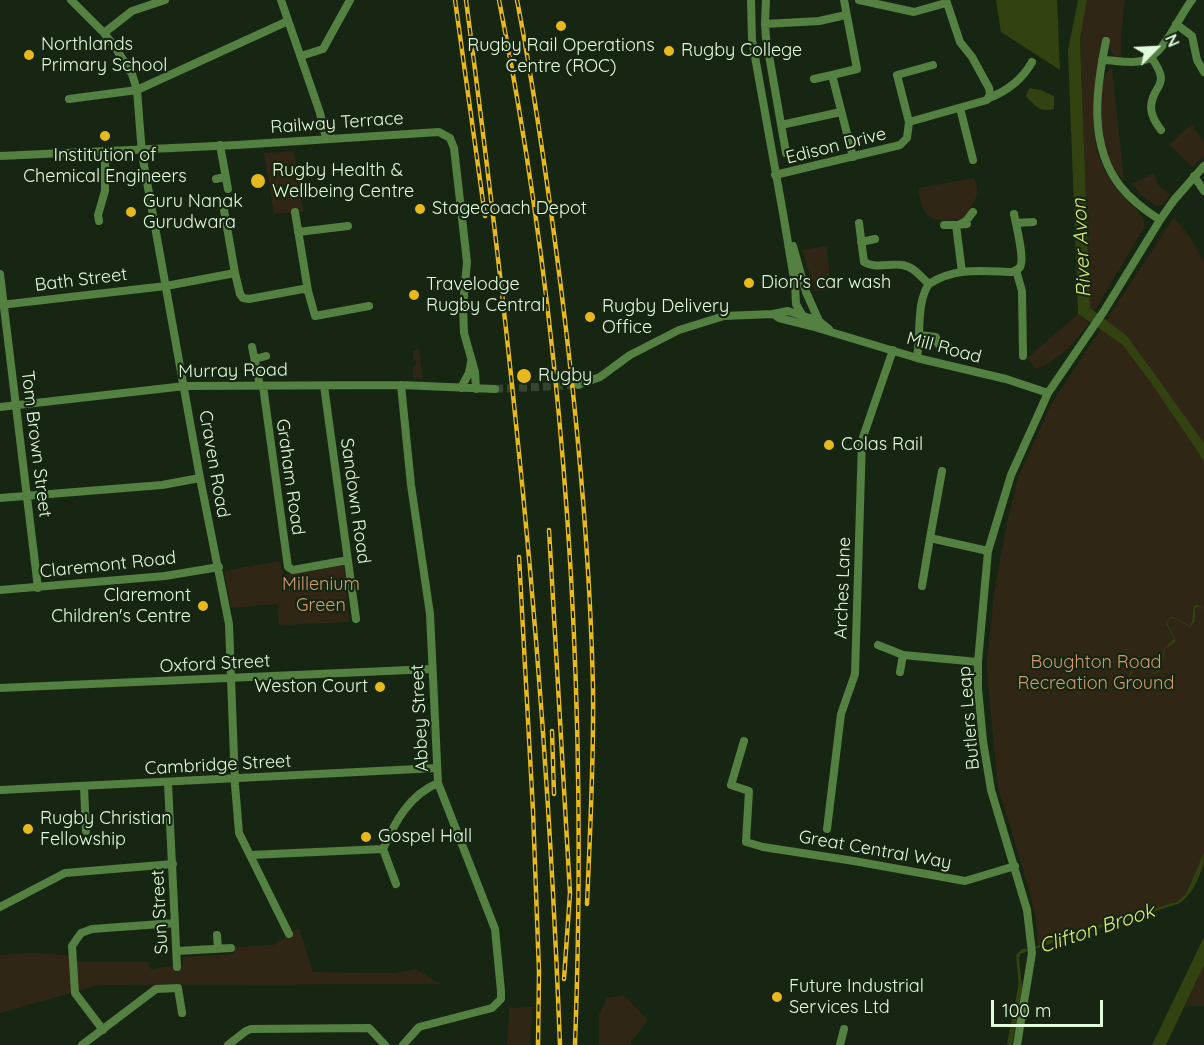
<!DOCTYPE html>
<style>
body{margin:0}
#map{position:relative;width:1204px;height:1045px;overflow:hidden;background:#162612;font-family:Quicksand,sans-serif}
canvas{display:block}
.north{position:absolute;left:1126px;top:18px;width:60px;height:60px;-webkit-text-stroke:4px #162612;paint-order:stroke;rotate:66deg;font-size:16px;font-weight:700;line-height:24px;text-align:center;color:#e2fbdb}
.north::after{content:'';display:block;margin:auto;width:21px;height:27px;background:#e2fbdb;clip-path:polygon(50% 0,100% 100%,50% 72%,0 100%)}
.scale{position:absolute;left:991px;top:1000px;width:112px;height:27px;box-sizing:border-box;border:3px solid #e2fbdb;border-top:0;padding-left:8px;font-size:18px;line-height:21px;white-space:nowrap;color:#e2fbdb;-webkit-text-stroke:4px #162612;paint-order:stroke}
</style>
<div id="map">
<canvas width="1204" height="1045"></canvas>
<div class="north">N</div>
<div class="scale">100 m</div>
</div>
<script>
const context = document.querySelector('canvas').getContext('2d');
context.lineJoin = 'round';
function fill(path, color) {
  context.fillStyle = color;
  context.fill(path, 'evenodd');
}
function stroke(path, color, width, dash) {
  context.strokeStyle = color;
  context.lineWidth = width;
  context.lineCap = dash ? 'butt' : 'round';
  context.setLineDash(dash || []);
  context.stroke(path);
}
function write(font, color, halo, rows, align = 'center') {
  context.font = font + ' Quicksand,sans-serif';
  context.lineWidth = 4.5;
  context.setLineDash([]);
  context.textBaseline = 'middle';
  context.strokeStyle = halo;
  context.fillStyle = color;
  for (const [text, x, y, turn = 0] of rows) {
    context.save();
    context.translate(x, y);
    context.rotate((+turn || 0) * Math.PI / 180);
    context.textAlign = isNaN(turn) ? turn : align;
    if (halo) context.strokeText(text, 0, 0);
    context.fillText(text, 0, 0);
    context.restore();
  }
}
fill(new Path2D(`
 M1087,0H1125L1121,35V57H1115L1109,48L1110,40L1103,38C1098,65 1091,119 1096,145C1098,158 1105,172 1112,183C1124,200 1141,207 1145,226L1094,312L1090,308L1080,39Z
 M1112,67L1124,181C1116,172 1110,164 1106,153C1100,136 1095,78 1112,67Z
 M1191,124L1204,141V156L1193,167L1169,145Z
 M294,151L303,212L274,214L264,153Z
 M1153,173L1160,187L1171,195L1162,205L1157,206L1145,198L1132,184Z
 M974,178C982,195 973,206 962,219C931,223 923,220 918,188Z
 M1174,217L1190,237L1204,262V866L1191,892L1180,903L1038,947L1036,920L1029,889L998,787L988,685L987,662L994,593L1007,522L1018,477L1052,403Z
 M827,246L831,290L815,291L802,250Z
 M1078,314L1089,323C1073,345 1062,357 1037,369L1027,358Z
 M419,349L423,379L413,378V366H415L416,360L413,359V351Z
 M279,561L284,575L344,565L349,622L279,625L277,604L231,608L224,571Z
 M299,928L313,972L395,973L416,969L440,984L99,985L0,1013V955L30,953L66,955L81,962H148L151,969L183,965V957L234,954V947L273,945Z
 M1204,965V1006H1185Z
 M624,995L648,1020L631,1042V1045H599V1015L607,998Z
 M533,1007L530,1045H507L509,1008Z`), '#302616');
fill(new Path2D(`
 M996,0H1057L1060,70L1001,32Z
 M1078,0H1087L1080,39L1090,308L1127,336L1204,443V461L1152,384L1122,344L1078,314L1068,50Z
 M1029,88L1041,90L1054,96V109C1040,113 1035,106 1026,96Z
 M1195,605H1199L1204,611L1199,607L1195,608V621L1190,627L1176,619L1170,618L1167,623L1175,639V642L1165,649L1161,670L1155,674L1142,667L1133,668L1130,677L1115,689L1129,676L1132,667C1142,663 1145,671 1155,673L1160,669L1164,649L1174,639L1166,623L1170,617L1175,618L1190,626C1195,619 1191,611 1195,605Z
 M1204,853C1204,870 1193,896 1178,904L1040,947V942L1177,902L1186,894Z
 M1204,937V965L1166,1045H1152Z
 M1026,948V952L1020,954C1018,965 1022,977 1022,988C1020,1007 1015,1026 1012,1045H1009L1019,988L1016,955L1022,949Z`), '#324210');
stroke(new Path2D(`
 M1024,951L1041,946
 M1008,1045L1020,983`), '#324210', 2);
stroke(new Path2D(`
 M495,389L578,385`), '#354630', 8, [8, 4]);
stroke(new Path2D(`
 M71,0L104,33L115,47L132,74L137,90L142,154L200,478L229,624L235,785L239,833L289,934
 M281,0L320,113L326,138
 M751,0L752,40L783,213L795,285L796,304L802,315L815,327
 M844,0L857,69L832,75L853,157
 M859,0L914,12L946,3
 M765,24L766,0
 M1176,24L1192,36L1197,60L1204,72
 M104,33L132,11L165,0
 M1106,41C1096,89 1088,146 1121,187C1132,201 1146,211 1160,220
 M301,56L323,49L350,0
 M1151,57C1173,88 1152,83 1151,107C1151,116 1156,123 1161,130
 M1102,60C1114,60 1129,64 1141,61C1164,57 1178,17 1192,0
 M814,79L832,75
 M989,98C1007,91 1022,80 1032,62
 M69,99L137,90L288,21
 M960,108L973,160
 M909,122L897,75L933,65
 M781,125L841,112
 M220,145L228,189
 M786,153L766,38L765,24L819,21L846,15
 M0,156L237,145L439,132L450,138L454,148L467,262L463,306L464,333L475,372L476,389
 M775,175L900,145L907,138L909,122L987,100L990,94L989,88L972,57L960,42L946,0
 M1194,176L1204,191
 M216,179L225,177
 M224,210L235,273
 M295,212L308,291
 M99,221L98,215L105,191V152
 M859,223L864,262C876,269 890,263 902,265C913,266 921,277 929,284C916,302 921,335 917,358
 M1016,223L1033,222
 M960,224L966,221L973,212
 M944,225H956
 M298,232L348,226
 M861,242L875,239
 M793,246L806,292L819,321
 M1016,270L1022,291L1023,356
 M962,272L956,225L967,224
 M0,274L38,588
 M929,284C955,267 982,271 1012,272C1015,271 1018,270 1020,267C1025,259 1016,225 1014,214
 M0,305L166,286L235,273L240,294L243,298L249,299L303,289L308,291L315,316L369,306
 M773,314L779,318L811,326L917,358L1006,379L1048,393
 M920,335L936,337L938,344L948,346
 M252,347L260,386
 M255,359L266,356
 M401,385L411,485L430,614L438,783L495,929L501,991V999L492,1008L419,1027L403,1045
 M578,385L600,377L630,355L679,330L724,316L773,314L788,311L819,321L829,329
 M263,386L288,567L293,570L348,560
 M324,386L356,619
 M461,388L469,373L471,362
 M0,407L185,386L401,385L495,389
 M942,471L930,538L988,551
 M0,498L162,485L200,478
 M922,586L930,538
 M0,590L165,576L219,567
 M878,645L903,655L978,662
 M900,672L903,655
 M0,688L432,669
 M744,741L731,785L749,791L746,842L763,847L854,861L965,881L1015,866
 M168,783L177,967
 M84,787L86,831
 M0,790L437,768
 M827,829L841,714L855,674L862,440L893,350
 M250,855L383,849
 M396,884L383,849C395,822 409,795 438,783
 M0,907L65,873L173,864
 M217,935L218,948
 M177,951L231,948
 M103,1030L75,993L72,946L81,933L92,929L175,923
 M82,1045L156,989L178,988L182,1013
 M228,1045L246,1031L251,1029L369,1028L385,1045
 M840,1045L844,1029
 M1017,1045L1032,953L1027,910L991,790L983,741L978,689V662L988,551L1011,475L1048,393L1104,311L1160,220L1174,200L1204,166`), '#548042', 8);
const rail = new Path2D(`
 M455,0L485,216
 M466,0C484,138 501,276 515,414C537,623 552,835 560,1045
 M499,0C567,343 588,696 575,1045
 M517,0C535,93 548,186 560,280C577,415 590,553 593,689C594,761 590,833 587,904
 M549,530L570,893L564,979
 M519,557L533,811L539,972L538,1045
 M552,731L554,794`);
stroke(rail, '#e7b91c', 4.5);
stroke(rail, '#162612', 2, [7]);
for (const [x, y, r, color] of [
 [561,26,6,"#e7b91c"],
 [669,51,6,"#e7b91c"],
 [29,55,6,"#e7b91c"],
 [105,136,6,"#e7b91c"],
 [258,181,8,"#e7b91c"],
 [420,209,6,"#e7b91c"],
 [131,212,6,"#e7b91c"],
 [749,283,6,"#e7b91c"],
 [414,295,6,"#e7b91c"],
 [590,317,6,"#e7b91c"],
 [524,376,8,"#e7b91c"],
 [829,445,6,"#e7b91c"],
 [203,606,6,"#e7b91c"],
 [380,687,6,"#e7b91c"],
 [28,829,6,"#e7b91c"],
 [366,837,6,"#e7b91c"],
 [777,997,6,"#e7b91c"]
]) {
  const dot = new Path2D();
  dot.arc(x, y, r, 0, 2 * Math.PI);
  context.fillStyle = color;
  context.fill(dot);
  stroke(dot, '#162612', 2);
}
write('18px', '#e2fbdb', '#162612', [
 ["Northlands",41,45],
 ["Primary School",41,66],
 ["Rugby Rail Operations",561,46,"center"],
 ["Centre (ROC)",561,67,"center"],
 ["Rugby College",681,51],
 ["Institution of",105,156,"center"],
 ["Chemical Engineers",105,177,"center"],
 ["Rugby Health &",272,171],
 ["Wellbeing Centre",272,192],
 ["Guru Nanak",143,202],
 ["Gurudwara",143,223],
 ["Stagecoach Depot",432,209],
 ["Dion's car wash",761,283],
 ["Travelodge",426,285],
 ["Rugby Central",426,306],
 ["Rugby Delivery",602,307],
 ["Office",602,328],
 ["Rugby",538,376],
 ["Colas Rail",841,445],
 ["Claremont",191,596,"right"],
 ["Children's Centre",191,617,"right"],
 ["Weston Court",368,687,"right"],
 ["Rugby Christian",40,819],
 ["Fellowship",40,840],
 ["Gospel Hall",378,837],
 ["Future Industrial",789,987],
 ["Services Ltd",789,1008]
], 'left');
write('18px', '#e2fbdb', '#162612', [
 ["Railway Terrace",337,123,-4],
 ["Edison Drive",836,146,-14],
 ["Bath Street",81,280,-7],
 ["Mill Road",944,348,15],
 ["Murray Road",233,371,-1],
 ["Tom Brown Street",36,444,83],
 ["Craven Road",214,464,80],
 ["Graham Road",290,477,82],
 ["Sandown Road",355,501,82],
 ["Claremont Road",108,565,-6],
 ["Arches Lane",843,588,-88],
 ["Oxford Street",215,664,-3],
 ["Abbey Street",420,718,-93],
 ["Butlers Leap",969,718,-95],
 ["Cambridge Street",218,765,-3],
 ["Great Central Way",875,850,10],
 ["Sun Street",160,912,-93]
]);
write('18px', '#d5996e', '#162612', [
 ["Millenium",321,585],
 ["Green",321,606],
 ["Boughton Road",1096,663],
 ["Recreation Ground",1096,684]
]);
write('italic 20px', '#e0f074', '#162612', [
 ["River Avon",1082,248,-93],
 ["Clifton Brook",1097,929,-18]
]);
</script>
